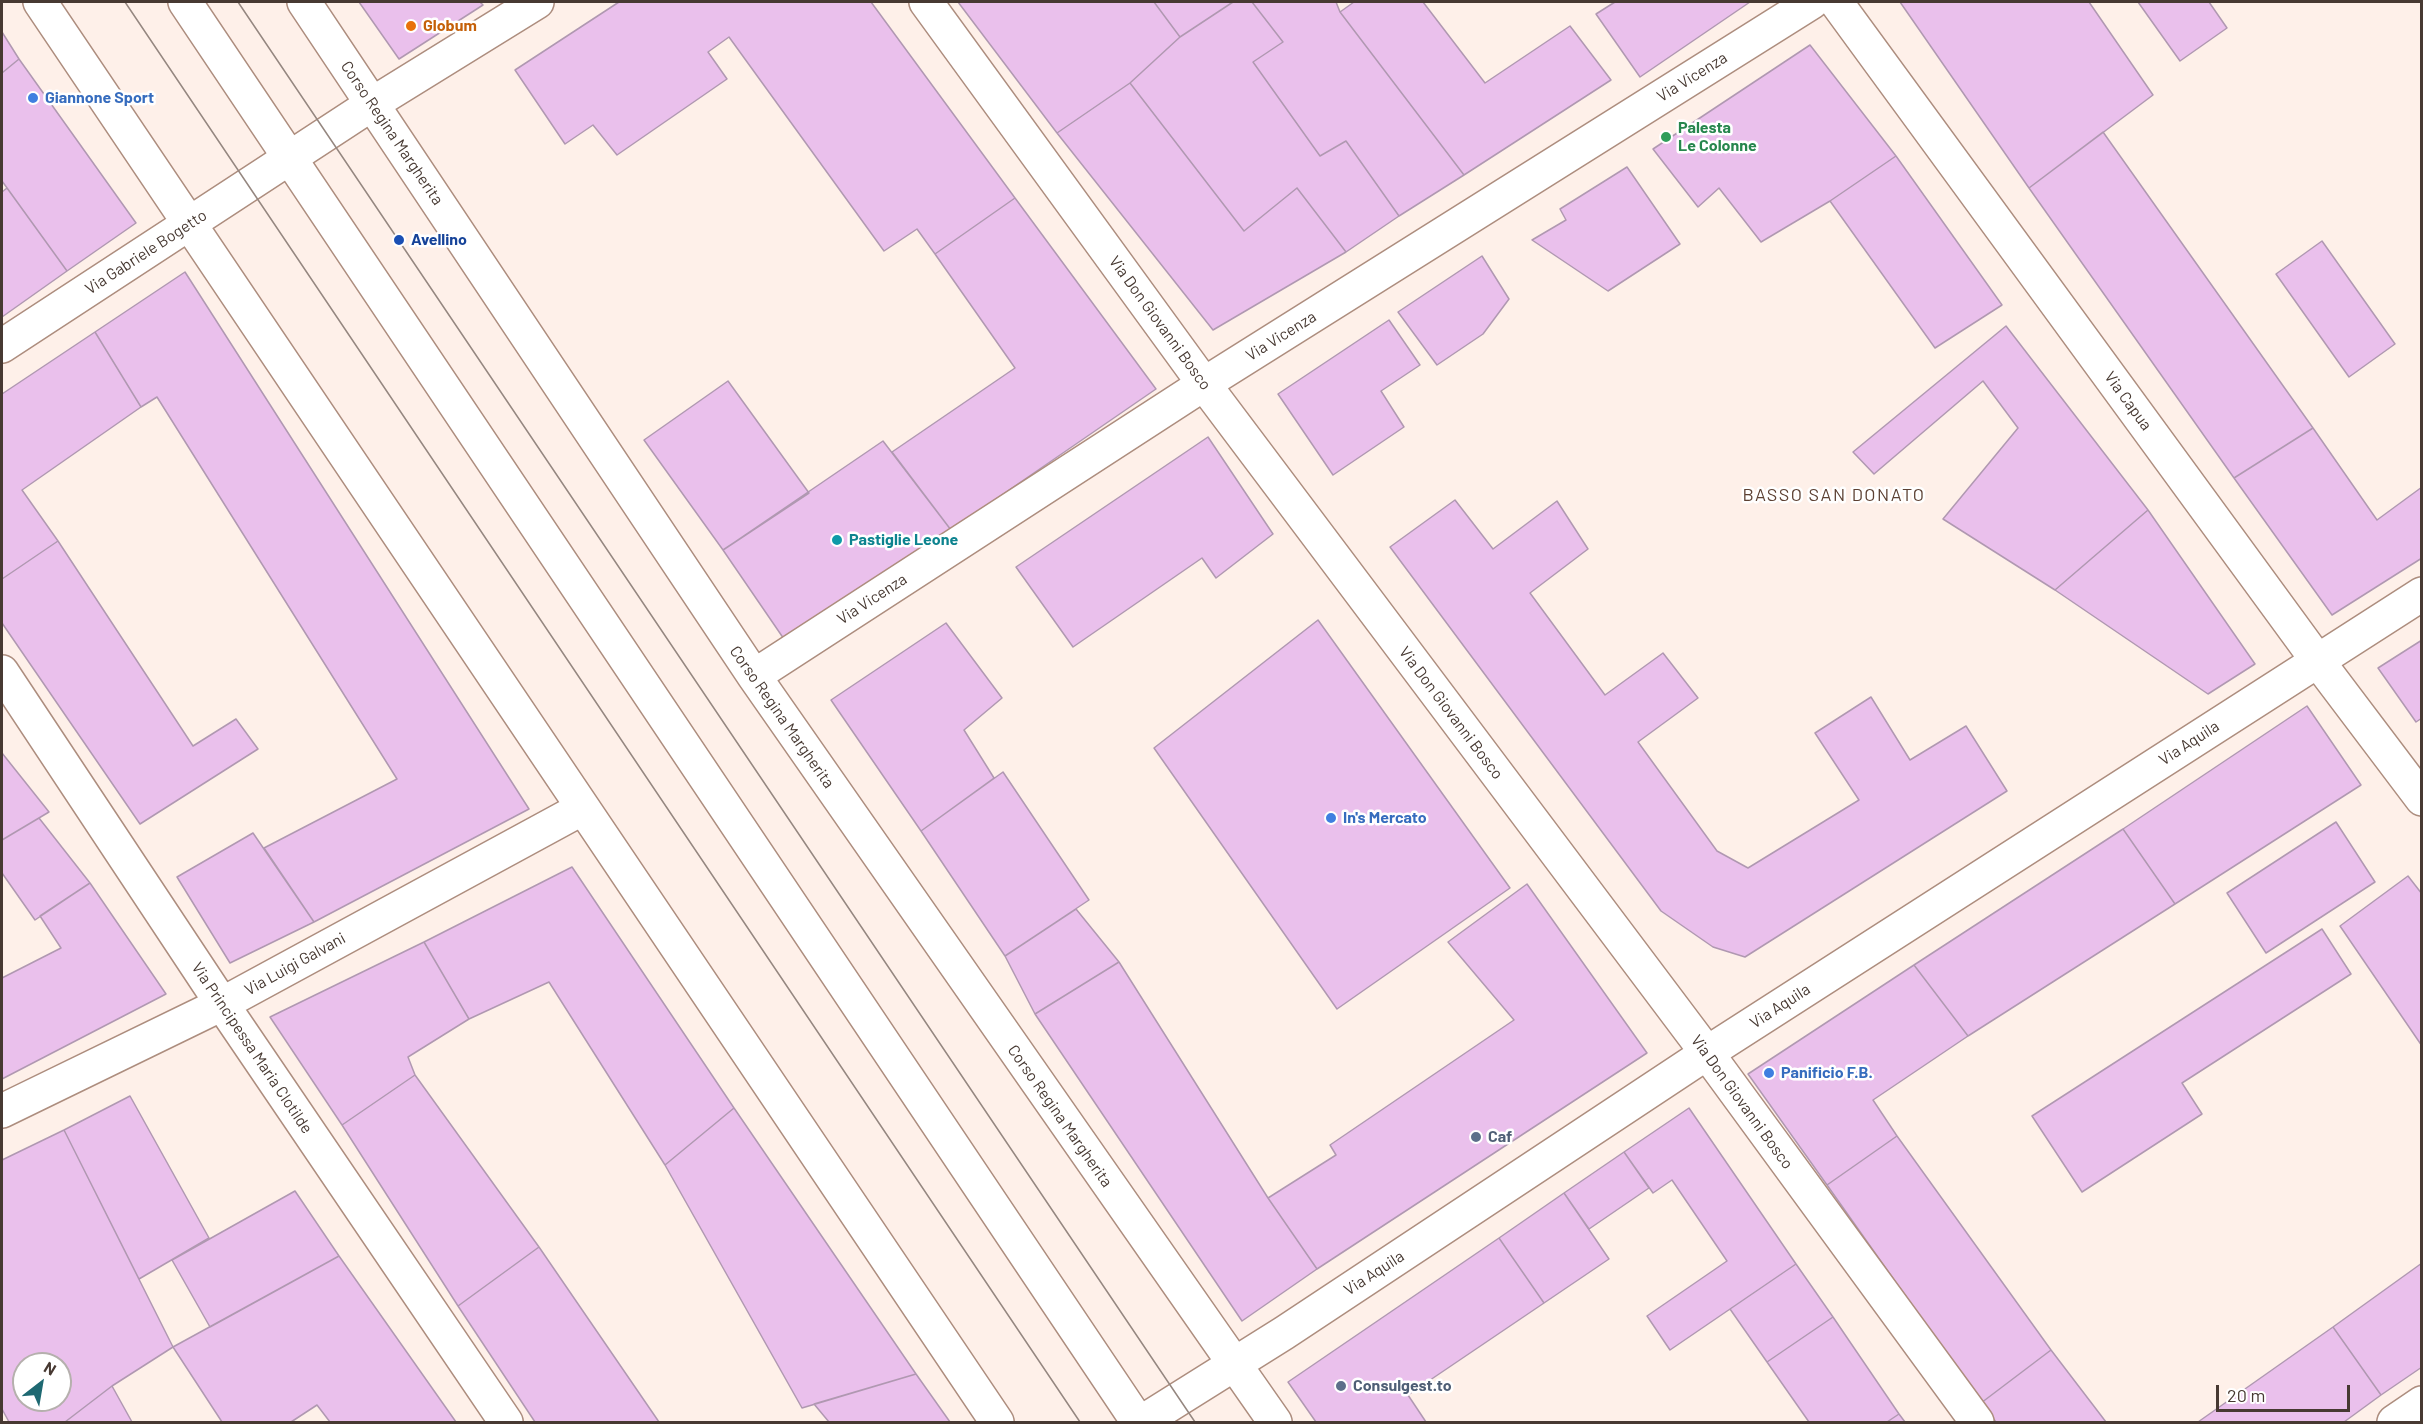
<!DOCTYPE html>
<style>
body{margin:0}
#map{position:relative;width:2423px;height:1424px;overflow:hidden;background:#fef0e9;font-family:Barlow,sans-serif}
canvas{display:block}
.frame{position:absolute;inset:0;border:3px solid #473932;pointer-events:none}
.north{position:absolute;left:12px;top:1352px;width:60px;height:60px;box-sizing:border-box;background:#fff;border:2px solid #b5b0ad;border-radius:50%;rotate:31deg;font-size:16px;font-weight:700;line-height:24px;text-align:center;color:#473932}
.north::after{content:'';display:block;margin:auto;width:21px;height:27px;background:#1e6972;clip-path:polygon(50% 0,100% 100%,50% 72%,0 100%)}
.scale{position:absolute;left:2216px;top:1385px;width:134px;height:27px;box-sizing:border-box;border:3px solid #473932;border-top:0;padding-left:8px;font-size:18px;line-height:21px;white-space:nowrap;color:#473932;-webkit-text-stroke:4px #fff;paint-order:stroke}
</style>
<div id="map">
<canvas width="2423" height="1424"></canvas>
<div class="frame"></div>
<div class="north">N</div>
<div class="scale">20 m</div>
</div>
<script>
const context = document.querySelector('canvas').getContext('2d');
context.lineJoin = 'round';
function fill(path, color) {
  context.fillStyle = color;
  context.fill(path, 'evenodd');
}
function stroke(path, color, width, dash) {
  context.strokeStyle = color;
  context.lineWidth = width;
  context.lineCap = dash ? 'butt' : 'round';
  context.setLineDash(dash || []);
  context.stroke(path);
}
function write(font, color, halo, rows, align = 'center') {
  context.font = font + ' Barlow,sans-serif';
  context.lineWidth = 5;
  context.setLineDash([]);
  context.textBaseline = 'middle';
  context.strokeStyle = halo;
  context.fillStyle = color;
  for (const [text, x, y, turn = 0] of rows) {
    context.save();
    context.translate(x, y);
    context.rotate((+turn || 0) * Math.PI / 180);
    context.textAlign = isNaN(turn) ? turn : align;
    if (halo) context.strokeText(text, 0, 0);
    context.fillText(text, 0, 0);
    context.restore();
  }
}
const building = new Path2D(`
 M359,2H480L483,5L399,59Z
 M619,2H871L1015,198L935,254L917,229L884,251L729,37L708,52L727,79L617,155L593,125L565,144L515,70Z
 M958,2H1154L1180,37L1130,83L1057,133Z
 M1154,2H1233L1180,37Z
 M1233,2H1252L1283,42L1253,62L1320,156L1346,141L1399,216L1346,252L1297,188L1244,231L1130,83L1180,37Z
 M1252,2H1336L1340,12L1464,175L1399,216L1346,141L1320,156L1253,62L1283,42Z
 M1354,2H1423L1485,83L1570,26L1611,80L1464,175L1340,12Z
 M1615,2H1750L1640,77L1596,14Z
 M1900,2H2089L2153,95L2029,188Z
 M2138,2H2209L2227,28L2180,61Z
 M2,32L19,59L2,73Z
 M1810,45L1896,156L1830,201L1761,242L1719,188L1698,207L1653,149Z
 M19,59L136,223L67,271L2,181V73Z
 M1130,83L1244,231L1297,188L1346,252L1213,330L1057,133Z
 M2103,132L2313,428L2234,478L2029,188Z
 M1896,156L2002,305L1935,348L1830,201Z
 M1627,167L1680,244L1608,291L1532,240L1566,220L1560,209Z
 M7,188L67,271L2,317V192Z
 M1015,198L1156,389L951,530L892,452L1015,368L935,254Z
 M2322,241L2395,344L2349,377L2276,274Z
 M1482,256L1509,299L1483,334L1437,365L1398,312Z
 M185,272L529,809L314,922L264,848L397,779L157,397L141,407L95,332Z
 M1389,320L1420,365L1381,391L1404,427L1333,475L1278,394Z
 M2006,326L2148,510L2055,590L1943,519L2018,428L1983,381L1874,474L1853,452Z
 M95,332L141,407L22,490L58,541L2,579V394Z
 M728,381L809,493L723,550L644,440Z
 M2313,428L2377,520L2422,487V558L2332,615L2234,478Z
 M1208,437L1273,534L1216,578L1202,558L1073,647L1016,567Z
 M883,441L951,530L786,642L723,550Z
 M1455,500L1493,549L1557,501L1588,549L1530,593L1605,695L1663,653L1698,698L1638,742L1717,851L1748,868L1859,800L1815,733L1871,697L1910,760L1966,726L2007,791L1745,957L1713,947L1661,911L1390,547Z
 M2148,510L2255,664L2208,694L2055,590Z
 M58,541L193,746L236,719L258,749L140,824L2,623V579Z
 M1318,620L1510,888L1337,1009L1154,748Z
 M946,623L1002,698L964,730L994,778L921,831L831,700Z
 M2422,640V718L2416,722L2378,668Z
 M2307,706L2361,785L2175,904L2123,829Z
 M2,753L49,812L2,840Z
 M1003,772L1089,900L1005,956L921,831Z
 M39,818L90,883L35,920L2,873V840Z
 M2336,822L2375,882L2266,953L2227,893Z
 M2123,829L2175,904L1968,1036L1914,965Z
 M253,833L314,922L230,963L177,877Z
 M572,867L734,1108L665,1165L549,982L469,1019L424,942Z
 M2408,876L2422,894V1046L2340,926Z
 M90,883L166,994L2,1079V978L61,948L40,916Z
 M1527,884L1647,1053L1317,1269L1268,1198L1336,1155L1330,1145L1514,1020L1448,942Z
 M1076,909L1119,962L1035,1014L1005,956Z
 M2322,929L2351,974L2182,1083L2202,1114L2082,1192L2032,1116Z
 M424,942L469,1019L408,1057L415,1075L342,1125L270,1017Z
 M1119,962L1268,1198L1317,1269L1242,1321L1035,1014Z
 M1914,965L1968,1036L1873,1100L1897,1136L1827,1185L1748,1074Z
 M415,1075L539,1247L458,1306L342,1125Z
 M130,1096L209,1238L139,1279L64,1130Z
 M734,1108L916,1374L802,1408L665,1165Z
 M1689,1108L1796,1264L1670,1350L1647,1316L1727,1261L1672,1180L1653,1193L1624,1152Z
 M64,1130L173,1347L112,1386L65,1422H9L2,1409V1160ZM24,1364H60V1400H24Z
 M1897,1136L2051,1350L1981,1403L1827,1185Z
 M1624,1152L1649,1188L1589,1229L1564,1193Z
 M295,1191L339,1256L210,1327L172,1260Z
 M1564,1193L1609,1259L1544,1303L1499,1238Z
 M1499,1238L1544,1303L1408,1395L1426,1422H1316L1288,1382Z
 M539,1247L659,1422H535L458,1306Z
 M339,1256L456,1422H330L317,1405L291,1422H222L173,1347Z
 M2422,1263V1367L2381,1395L2333,1327Z
 M1796,1264L1833,1317L1767,1362L1730,1309Z
 M1833,1317L1899,1414L1887,1422H1809L1767,1362Z
 M2333,1327L2381,1395L2344,1422H2198Z
 M2051,1350L2106,1422H1996L1981,1403Z
 M916,1374L950,1422H829L814,1404Z
 M112,1386L132,1422H65Z
 M1899,1414L1905,1422H1887Z`);
fill(building, '#eac0ec');
stroke(building, '#b098b1', 1.5);
const minor = new Path2D(`
 M40,2L997,1422
 M304,2L754,676L1275,1422
 M926,2L1204,384L1707,1053L1977,1422
 M1836,2L2317,660L2422,799
 M2,346L372,104L537,2
 M2,672L222,1004L506,1422
 M754,676L1204,384L1812,2
 M2,1111L222,1004L583,808
 M1142,1422L1284,1333L1707,1053L2422,594
 M2394,1422L2422,1403`);
const major = new Path2D(`
 M185,2L1138,1422`);
stroke(minor, '#ad8d7e', 36);
stroke(major, '#ad8d7e', 36);
stroke(minor, '#fff', 33);
stroke(major, '#fff', 33);
stroke(new Path2D(`
 M125,2L1080,1422
 M238,2L1195,1422`), '#958780', 1.5);
for (const [x, y, r, color] of [
 [411,26,6,"#e8710a"],
 [33,98,6,"#3f7fe0"],
 [1666,137,6,"#2e9e5b"],
 [399,240,6,"#1a4fb4"],
 [837,540,6,"#0f9aa8"],
 [1331,818,6,"#3f7fe0"],
 [1769,1073,6,"#3f7fe0"],
 [1476,1137,6,"#5c6f8a"],
 [1341,1386,6,"#5c6f8a"]
]) {
  const dot = new Path2D();
  dot.arc(x, y, r, 0, 2 * Math.PI);
  context.fillStyle = color;
  context.fill(dot);
  stroke(dot, '#fff', 2);
}
write('bold 16px', '#c56008', '#fff', [
 ["Globum",423,26]
], 'left');
write('16px', '#473932', '#fff', [
 ["Via Vicenza",1692,77,-32],
 ["Corso Regina Margherita",392,133,56],
 ["Via Gabriele Bogetto",146,252,-33],
 ["Via Don Giovanni Bosco",1160,323,54],
 ["Via Vicenza",1281,336,-32],
 ["Via Capua",2128,401,54],
 ["Via Vicenza",872,599,-33],
 ["Via Don Giovanni Bosco",1451,713,53],
 ["Corso Regina Margherita",782,717,55],
 ["Via Aquila",2189,743,-33],
 ["Via Luigi Galvani",295,964,-29],
 ["Via Aquila",1780,1006,-33],
 ["Via Principessa Maria Clotilde",252,1048,56],
 ["Via Don Giovanni Bosco",1742,1102,54],
 ["Corso Regina Margherita",1060,1116,55],
 ["Via Aquila",1374,1273,-33]
]);
write('bold 16px', '#366cbe', '#fff', [
 ["Giannone Sport",45,98],
 ["In's Mercato",1343,818],
 ["Panificio F.B.",1781,1073]
], 'left');
write('bold 16px', '#27864d', '#fff', [
 ["Palesta",1678,128],
 ["Le Colonne",1678,146]
], 'left');
write('bold 16px', '#164399', '#fff', [
 ["Avellino",411,240]
], 'left');
write('bold 16px', '#0d838f', '#fff', [
 ["Pastiglie Leone",849,540]
], 'left');
write('bold 16px', '#4e5e75', '#fff', [
 ["Caf",1488,1137],
 ["Consulgest.to",1353,1386]
], 'left');
context.letterSpacing = '1.5px';
write('18px', '#5c4032', '#fff', [
 ["BASSO SAN DONATO",1834,495]
]);
context.letterSpacing = '0px';
</script>
